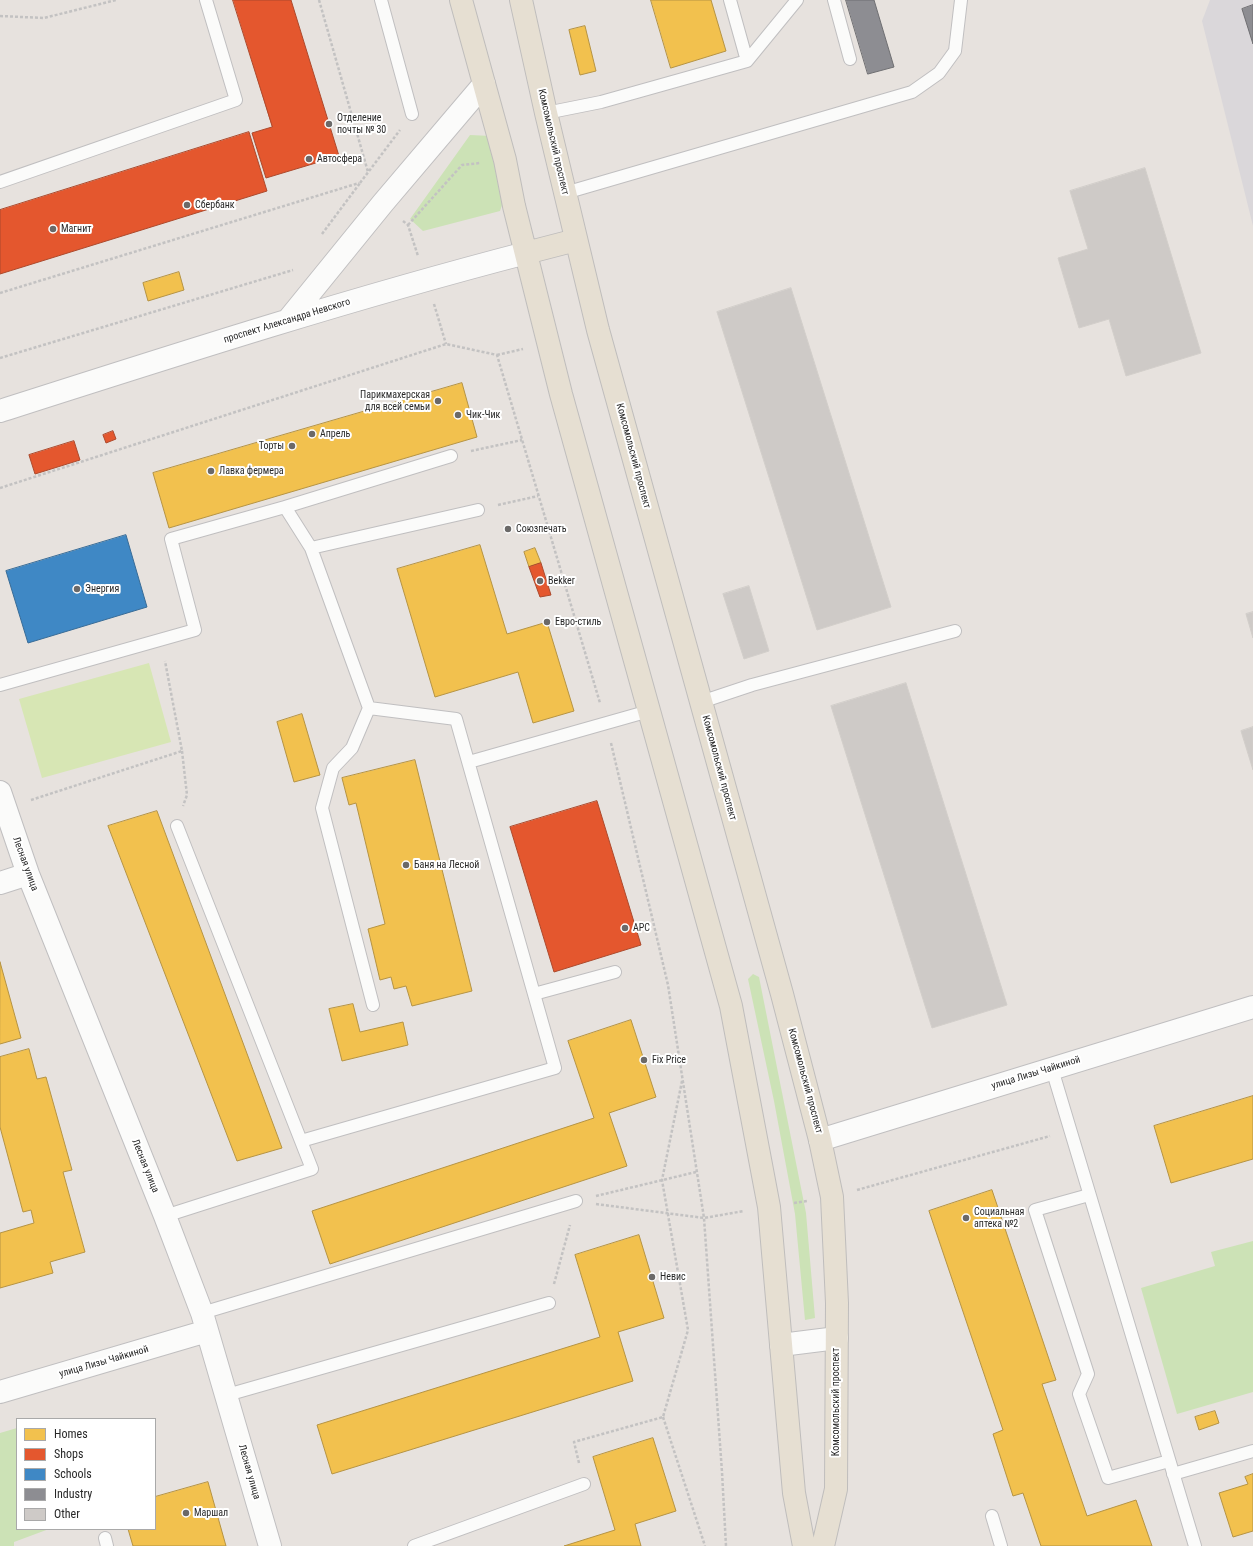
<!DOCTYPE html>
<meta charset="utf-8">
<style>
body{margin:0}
#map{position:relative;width:1253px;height:1546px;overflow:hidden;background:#e7e2de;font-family:"Roboto Condensed",sans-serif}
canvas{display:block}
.legend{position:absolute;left:16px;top:1418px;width:140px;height:112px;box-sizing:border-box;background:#fff;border:1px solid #a9a9a9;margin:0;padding:5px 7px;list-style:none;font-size:12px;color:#282828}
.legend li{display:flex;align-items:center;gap:8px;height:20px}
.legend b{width:20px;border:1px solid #a9a9a9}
</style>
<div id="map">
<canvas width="1253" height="1546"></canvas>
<ul class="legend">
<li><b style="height:11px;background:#f2c14e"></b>Homes</li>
<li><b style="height:11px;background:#e4572e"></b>Shops</li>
<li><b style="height:11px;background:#3f88c5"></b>Schools</li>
<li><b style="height:11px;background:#8d8d92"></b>Industry</li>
<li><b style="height:11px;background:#cecac7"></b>Other</li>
</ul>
</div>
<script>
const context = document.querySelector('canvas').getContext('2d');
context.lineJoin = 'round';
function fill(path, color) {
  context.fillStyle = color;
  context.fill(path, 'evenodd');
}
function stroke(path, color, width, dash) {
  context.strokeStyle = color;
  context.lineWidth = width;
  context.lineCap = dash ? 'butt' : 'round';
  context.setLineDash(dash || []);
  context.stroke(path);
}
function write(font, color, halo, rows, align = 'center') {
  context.font = font + ' "Roboto Condensed",sans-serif';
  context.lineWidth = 4;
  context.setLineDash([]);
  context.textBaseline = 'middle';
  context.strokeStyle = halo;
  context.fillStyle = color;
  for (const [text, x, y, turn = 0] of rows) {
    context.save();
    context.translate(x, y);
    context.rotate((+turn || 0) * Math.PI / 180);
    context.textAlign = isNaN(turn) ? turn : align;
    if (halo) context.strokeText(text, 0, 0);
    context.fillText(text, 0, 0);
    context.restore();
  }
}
fill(new Path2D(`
 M1210,0H1253V226L1202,21Z`), '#dad7da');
fill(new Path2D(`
 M470,135L491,136L506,193L500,211L423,231L410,219Z
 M753,974L759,977L806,1213L815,1318L805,1320L795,1214L774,1101L748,979Z
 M1253,1241V1392L1177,1414L1141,1288L1215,1266L1211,1252Z
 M17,1428V1529H49L14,1542V1546H0V1433Z`), '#cce2b6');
fill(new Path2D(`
 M149,663L171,742L42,778L19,699Z`), '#d7e6b4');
const homes = new Path2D(`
 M651,0H711L726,51L671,68Z
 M585,26L596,71L580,75L569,30Z
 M179,272L184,290L148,301L143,283Z
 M462,383L477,437L169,528L153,473Z
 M480,545L507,634L547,622L574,711L533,723L518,672L435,697L397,569Z
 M535,548L541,563L529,567L524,552Z
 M302,714L320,775L294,782L277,722Z
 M415,760L472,991L412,1006L406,986L394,989L391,977L380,980L368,929L385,924L356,803L349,805L342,778Z
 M157,811L282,1148L237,1161L108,826Z
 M0,962L21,1038L0,1044Z
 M353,1004L360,1032L403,1022L408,1045L342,1061L329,1009Z
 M631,1020L656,1097L609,1113L627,1166L330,1264L312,1211L594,1118L568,1041Z
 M29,1049L37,1079L46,1077L72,1170L63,1172L85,1252L50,1262L53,1273L0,1288V1233L34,1223L31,1210L23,1212L0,1127V1057Z
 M1253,1096V1159L1171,1183L1154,1126Z
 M992,1190L1056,1380L1042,1384L1087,1516L1136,1500L1152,1546H1041L1023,1493L1013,1496L993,1434L1003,1430L929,1211Z
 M639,1235L664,1318L618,1332L633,1381L332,1474L317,1425L600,1337L575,1255Z
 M1215,1411L1219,1423L1199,1430L1195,1417Z
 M653,1438L676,1511L635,1524L641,1546H564L615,1530L593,1457Z
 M1253,1474V1531L1233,1537L1219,1493L1248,1484L1245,1477Z
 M208,1482L226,1546H133L128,1529H155V1497Z`);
fill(homes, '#f2c14e');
stroke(homes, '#b59343', 1);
const shops = new Path2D(`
 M233,0H291L339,156L266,178L252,133L272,127Z
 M249,132L267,191L0,274V210Z
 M113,431L116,439L106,443L103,435Z
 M74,441L80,460L35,474L29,455Z
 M541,563L551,595L540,597L529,567Z
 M597,801L641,945L554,972L510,827Z`);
fill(shops, '#e4572e');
stroke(shops, '#ac492c', 1);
const schools = new Path2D(`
 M126,535L147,607L28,643L6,571Z`);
fill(schools, '#3f88c5');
stroke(schools, '#386b96', 1);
const industry = new Path2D(`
 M846,0H874L894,67L868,74Z
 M1253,5V44L1242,9Z`);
fill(industry, '#8d8d92');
stroke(industry, '#6f6f72', 1);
const building = new Path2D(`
 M1145,168L1201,353L1126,376L1109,319L1079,328L1058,258L1088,249L1070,191Z
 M791,288L891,607L817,630L717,312Z
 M749,586L769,651L744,659L723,594Z
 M1253,612V638L1246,614Z
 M906,683L1007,1005L932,1028L831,706Z
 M1253,727V770L1241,731Z`);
fill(building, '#cecac7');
stroke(building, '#d2ceca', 1);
const service = new Path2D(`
 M381,0L412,114
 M730,0L747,61
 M834,0L850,59
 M546,113L601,102L747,61L797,0
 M0,182L236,100L206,0
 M565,193L912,92L939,73L955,51L961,0
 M285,507L451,456
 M311,548L478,510
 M0,685L195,630L171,539L285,507L311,548L369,708L456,719L534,994L615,972
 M701,702L752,685L955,631
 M369,708L352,748L333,768L322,808L373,1005
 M469,762L649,711
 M177,826L301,1141
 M1052,1069L1195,1546
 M1089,1195L1035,1210L1088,1374L1079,1394L1108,1478L1169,1461
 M165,1216L312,1169L301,1141L555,1068L534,994
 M202,1313L576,1201
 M227,1395L549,1303
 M1173,1474L1253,1451
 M992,1516L1001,1546
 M105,1538L107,1546
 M414,1546L584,1484`);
const minor = new Path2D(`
 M0,792L28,874L165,1216L202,1313L270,1546
 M0,883L28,874
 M820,1140L1253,1007
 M781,1345L837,1338
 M0,1392L207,1331`);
const secondary = new Path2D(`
 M288,320L383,203L484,84
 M0,411C175,355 349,299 526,253`);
const primary = new Path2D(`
 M461,0L505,160L514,206L561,394L731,1006L769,1207L794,1493L804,1546
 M521,0L546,113L598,330L782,994L820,1140L832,1197L837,1303L836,1489L823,1546
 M526,253L576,240`);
stroke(service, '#c0bfc0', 14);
stroke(minor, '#c0bfc0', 24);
stroke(secondary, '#c0bfc0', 24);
stroke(primary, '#bfbdbc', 24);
stroke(new Path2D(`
 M319,0L368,172
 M0,16L44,18L116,0
 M360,183L400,130
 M403,221L408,225L418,256
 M408,225L462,165L480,163
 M322,234L360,183
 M0,293L359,183
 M434,304L446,344
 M497,355L523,349
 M0,358L293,270
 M471,451L522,440
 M0,488L446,344L497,355L600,703
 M498,505L538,496
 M611,743L668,985L704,1218L722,1472L726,1546
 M182,751L187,795L183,806
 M31,800L182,751L165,661
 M857,1190L1050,1136
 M596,1196L696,1172
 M794,1203L807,1201
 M596,1204L704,1218L744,1211
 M554,1284L570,1225
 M663,1417L705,1546
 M579,1463L574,1442L663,1417L688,1330L662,1180L682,1081`), '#c3c2c2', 2.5, [3, 2]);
stroke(service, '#fbfbfa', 12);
stroke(minor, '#fbfbfa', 22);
stroke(secondary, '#fbfbfa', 22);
stroke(primary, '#e6dfd2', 22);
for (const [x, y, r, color] of [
 [329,124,4,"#6b6968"],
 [309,159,4,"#6b6968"],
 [187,205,4,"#6b6968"],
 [53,229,4,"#6b6968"],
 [438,401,4,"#6b6968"],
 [458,415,4,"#6b6968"],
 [312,434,4,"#6b6968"],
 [292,446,4,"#6b6968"],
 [211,471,4,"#6b6968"],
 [508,529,4,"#6b6968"],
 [540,581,4,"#6b6968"],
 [77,589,4,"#6b6968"],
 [547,622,4,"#6b6968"],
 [406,865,4,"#6b6968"],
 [625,928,4,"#6b6968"],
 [644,1060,4,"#6b6968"],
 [966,1218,4,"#6b6968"],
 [652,1277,4,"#6b6968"],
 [186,1513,4,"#6b6968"]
]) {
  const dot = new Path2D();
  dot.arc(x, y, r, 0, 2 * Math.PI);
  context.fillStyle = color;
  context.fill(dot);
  stroke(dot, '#fff', 1.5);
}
write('10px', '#282828', '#fff', [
 ["Отделение",337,118],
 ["почты № 30",337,130],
 ["Автосфера",317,159],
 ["Сбербанк",195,205],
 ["Магнит",61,229],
 ["Парикмахерская",430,395,"right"],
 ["для всей семьи",430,407,"right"],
 ["Чик-Чик",466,415],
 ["Апрель",320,434],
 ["Торты",284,446,"right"],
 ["Лавка фермера",219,471],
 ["Союзпечать",516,529],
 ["Bekker",548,581],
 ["Энергия",85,589],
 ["Евро-стиль",555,622],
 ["Баня на Лесной",414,865],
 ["АРС",633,928],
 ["Fix Price",652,1060],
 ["Социальная",974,1212],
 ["аптека №2",974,1224],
 ["Невис",660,1277],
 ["Маршал",194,1513]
], 'left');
write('10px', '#282828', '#fff', [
 ["Комсомольский проспект",553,142,77],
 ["проспект Александра Невского",287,321,-17],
 ["Комсомольский проспект",633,456,75],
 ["Комсомольский проспект",719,768,75],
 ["Лесная улица",25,864,70],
 ["улица Лизы Чайкиной",1036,1073,-17],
 ["Комсомольский проспект",805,1081,75],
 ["Лесная улица",145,1166,68],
 ["улица Лизы Чайкиной",104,1362,-16],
 ["Комсомольский проспект",836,1402,-90],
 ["Лесная улица",249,1472,74]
]);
</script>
